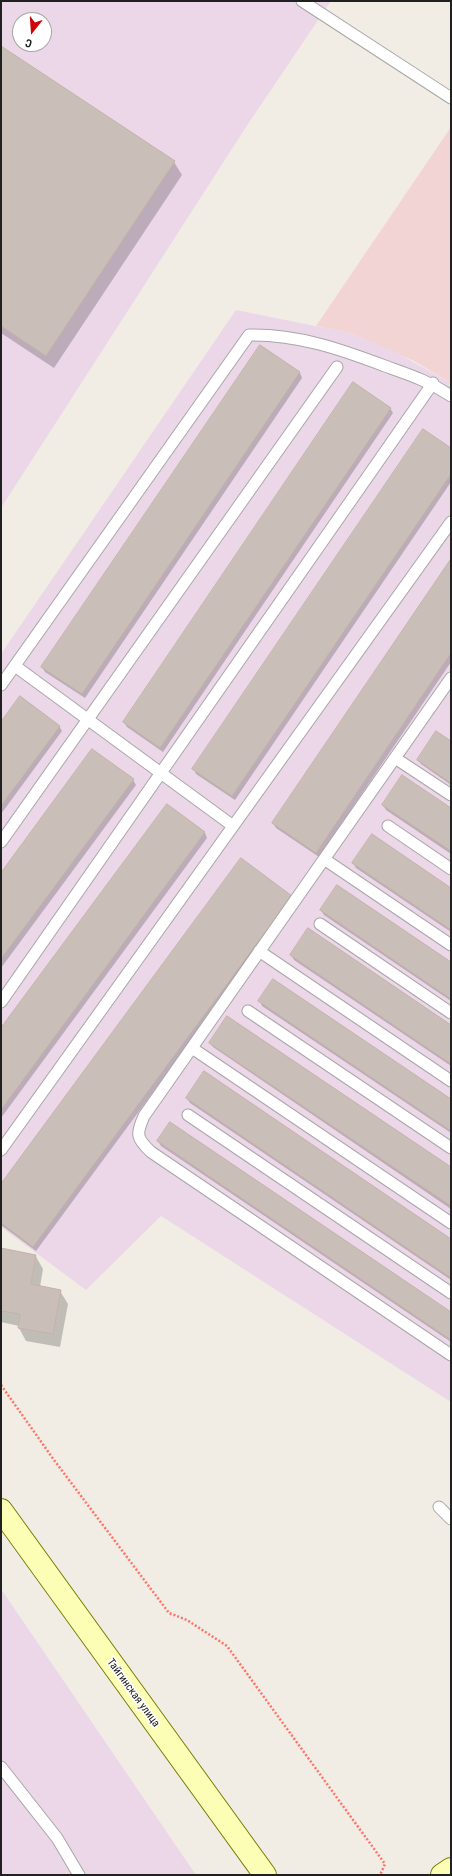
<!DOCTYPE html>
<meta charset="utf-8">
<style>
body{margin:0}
#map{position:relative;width:452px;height:1876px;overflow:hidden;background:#f1ede5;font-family:"Roboto Condensed",sans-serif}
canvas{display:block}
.frame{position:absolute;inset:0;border:2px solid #202020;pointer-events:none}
.north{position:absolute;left:12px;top:12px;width:40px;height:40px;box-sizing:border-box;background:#fff;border:1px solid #a6a6a6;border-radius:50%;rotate:197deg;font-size:11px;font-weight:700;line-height:16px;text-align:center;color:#202020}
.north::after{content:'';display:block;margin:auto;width:14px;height:18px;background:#cf0007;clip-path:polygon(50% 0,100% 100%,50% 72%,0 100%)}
</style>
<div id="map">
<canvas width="452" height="1876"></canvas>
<div class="frame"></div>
<div class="north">С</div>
</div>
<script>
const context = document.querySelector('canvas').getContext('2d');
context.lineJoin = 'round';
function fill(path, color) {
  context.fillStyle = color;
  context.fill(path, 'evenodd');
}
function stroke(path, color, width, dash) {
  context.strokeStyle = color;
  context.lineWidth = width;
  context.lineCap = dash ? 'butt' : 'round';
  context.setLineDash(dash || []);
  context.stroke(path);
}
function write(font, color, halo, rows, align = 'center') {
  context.font = font + ' "Roboto Condensed",sans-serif';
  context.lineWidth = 3;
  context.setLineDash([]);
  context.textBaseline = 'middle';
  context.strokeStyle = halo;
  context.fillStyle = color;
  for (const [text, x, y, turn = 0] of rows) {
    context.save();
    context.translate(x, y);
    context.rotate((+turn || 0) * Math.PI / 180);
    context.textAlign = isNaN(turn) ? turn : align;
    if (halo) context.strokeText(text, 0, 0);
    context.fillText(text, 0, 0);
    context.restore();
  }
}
fill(new Path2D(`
 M451,127V383L414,361L350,333L316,326Z`), '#f3d4d4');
fill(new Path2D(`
 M1,1H331L246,127L1,508ZM20,20H44V44H20Z
 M236,310L350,333L395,352L451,383V1402L161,1216L86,1290L1,1227V654Z
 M1,1589L196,1875H1Z`), '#ebd7e8');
fill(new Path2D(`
 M1,47L174,162L182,175L54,368L1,333Z
 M260,346L300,373L302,378L85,698L45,672L42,667Z
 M390,408L393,413L163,752L127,727L124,722Z
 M451,449V482L235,800L196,774L194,769Z
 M451,561V662L319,857L276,828L273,823Z
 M1,724L59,726L62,731L1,814Z
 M451,742V785L421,764L418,760Z
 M133,780L136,785L1,968V875Z
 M167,805L205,833L207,838L1,1118V1030Z
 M383,805L451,809V854L386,810Z
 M241,860L294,901L36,1251L1,1225V1185Z
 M353,863L451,889V932L356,868Z
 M321,910L451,963V1001L324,915Z
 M291,955L451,1026V1066L294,960Z
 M260,1001L451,1100V1133L262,1006Z
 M210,1043L451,1169V1209L213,1047Z
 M187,1098L451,1240V1280L190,1103Z
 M158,1141L451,1313V1342L161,1146Z
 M1,1249L35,1255L43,1269L40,1287L60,1291L68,1304L60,1347L26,1341L19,1328V1326L1,1322Z`), '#0003');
const building = new Path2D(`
 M1,46L175,161L46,356L1,326Z
 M260,345L300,372L82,694L41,667Z
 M353,382L391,408L160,748L123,722Z
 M423,429L451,448V474L232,796L192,769Z
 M451,559V653L316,853L272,823Z
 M20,696L60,726L1,806V722Z
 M436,731L451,741V783L417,760Z
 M92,749L134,779L1,959V873Z
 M402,775L451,808V851L382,805Z
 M167,804L205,832L1,1110V1028Z
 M372,834L451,888V930L352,863Z
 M241,858L292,896L33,1247L1,1223V1184Z
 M337,885L451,962V999L320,910Z
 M308,928L451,1025V1064L290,955Z
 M273,979L451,1099V1131L258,1001Z
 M227,1016L451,1167V1206L209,1043Z
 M204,1071L451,1239V1278L186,1098Z
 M170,1122L451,1312V1340L157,1141Z
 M1,1248L36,1255L31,1284L61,1290L53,1334L18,1328L20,1314L1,1311Z`);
fill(building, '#c9bfb8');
stroke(building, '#c4b2a6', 1);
const service = new Path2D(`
 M302,1L451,98
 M15,666L233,826
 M451,678L144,1116C136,1134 136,1138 151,1152L451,1355
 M1,685L249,335C297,334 340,349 385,366C410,375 429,381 451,396
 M395,758L451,795
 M388,826L451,869
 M1,842L337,367
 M324,859L451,945
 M320,924L451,1013
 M259,951L451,1081
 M1,1002L433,383
 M248,1011L451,1148
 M192,1048L451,1223
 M188,1115L451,1293
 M1,1150L451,522
 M439,1507L451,1519
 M1,1767L57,1838L79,1875`);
const secondary = new Path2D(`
 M1,1510L265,1875
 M442,1875L451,1869`);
stroke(service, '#a7a7a7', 13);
stroke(secondary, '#747d00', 24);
stroke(new Path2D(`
 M1,1385L54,1460L169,1613L187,1620L227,1646L385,1864L380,1875`), '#ff7368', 2.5, [2, 2]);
stroke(service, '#fff', 11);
stroke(secondary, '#fdfeb6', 22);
write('11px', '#202020', '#fff', [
 ["Тайгинская улица",133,1693,54]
]);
</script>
